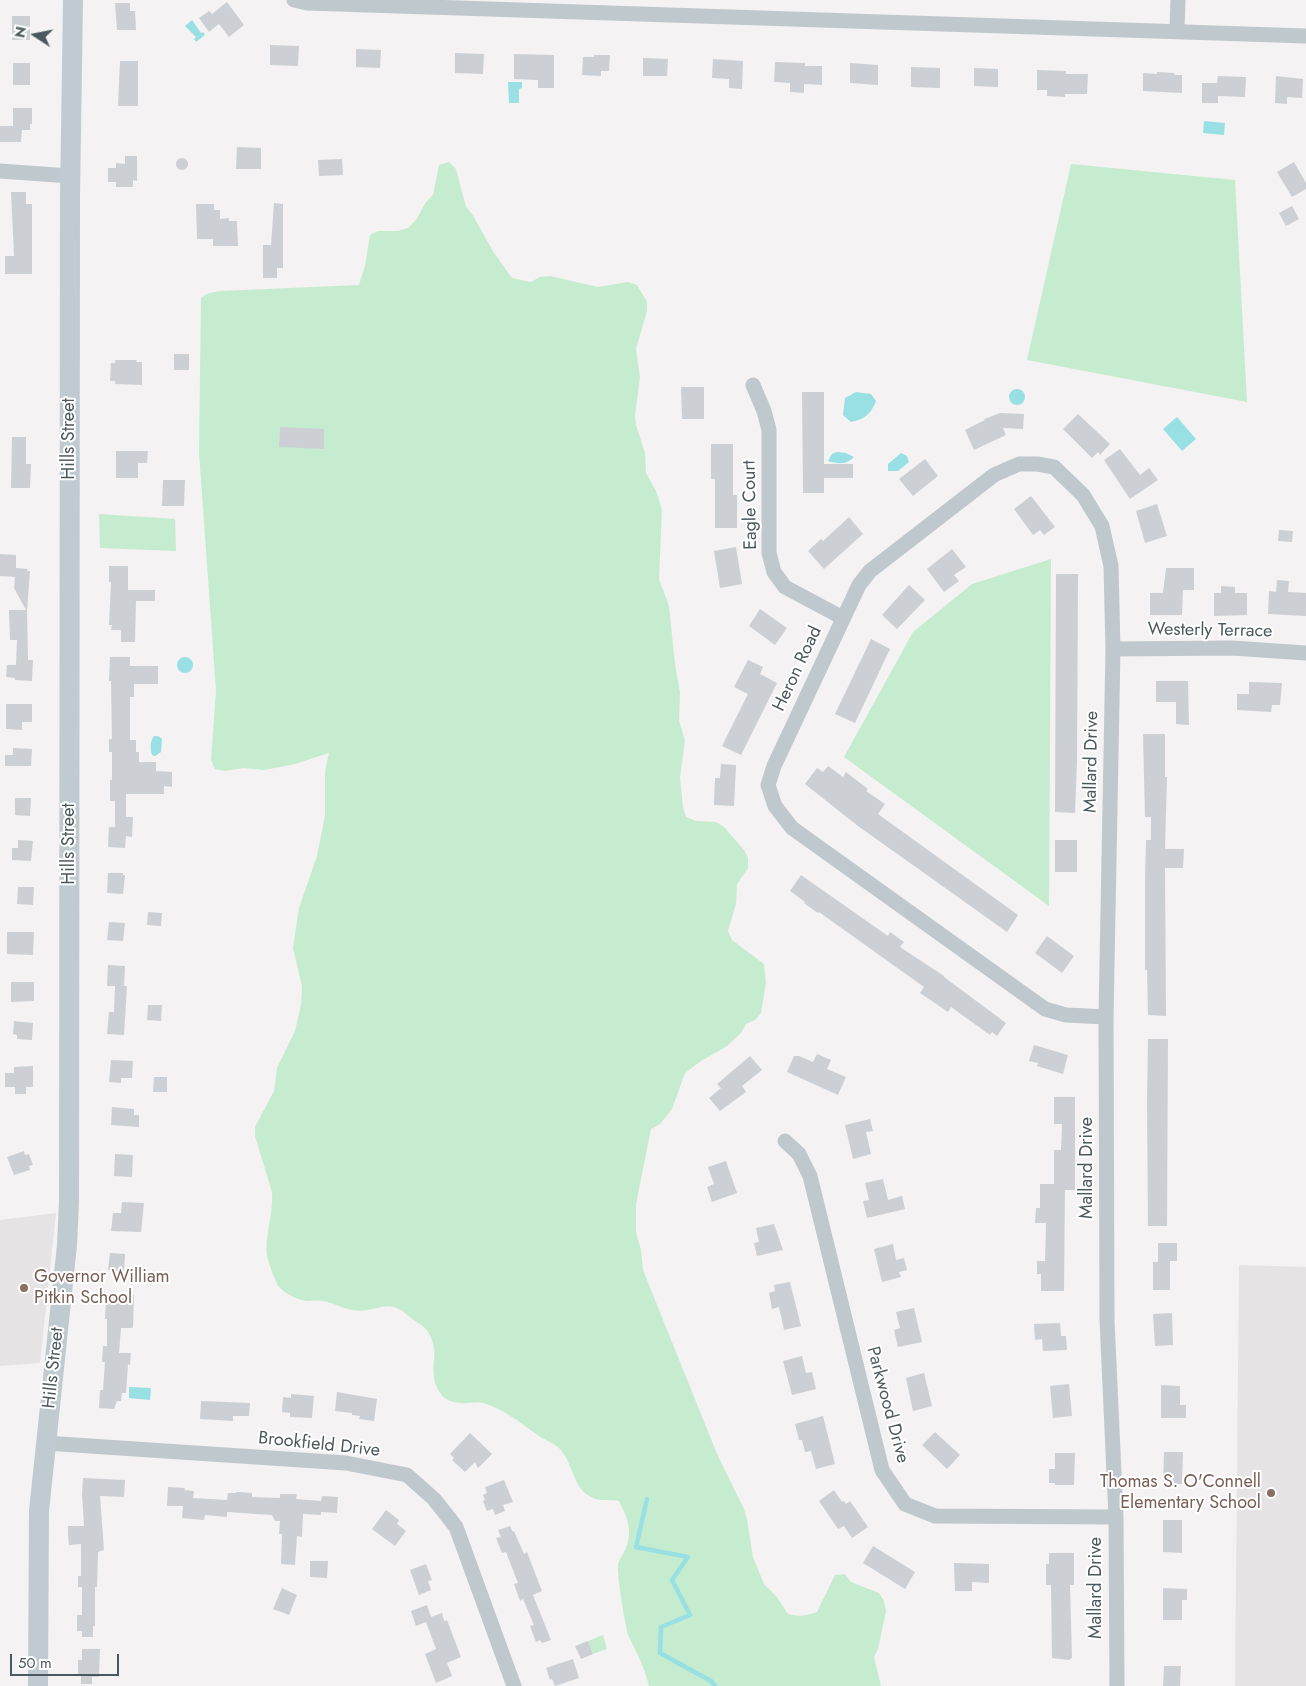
<!DOCTYPE html>
<style>
body{margin:0}
#map{position:relative;width:1306px;height:1686px;overflow:hidden;background:#f4f2f2;font-family:Jost,sans-serif}
canvas{display:block}
.north{position:absolute;left:10px;top:10px;width:50px;height:50px;-webkit-text-stroke:4px #fff;paint-order:stroke;rotate:281deg;font-size:14px;font-weight:700;line-height:20px;text-align:center;color:#4b585e}
.north::after{content:'';display:block;margin:auto;width:18px;height:22px;background:#4b585e;clip-path:polygon(50% 0,100% 100%,50% 72%,0 100%)}
.scale{position:absolute;left:10px;top:1654px;width:109px;height:22px;box-sizing:border-box;border:2px solid #4b585e;border-top:0;padding-left:6px;font-size:15px;line-height:18px;white-space:nowrap;color:#4b585e;-webkit-text-stroke:4px #fff;paint-order:stroke}
</style>
<div id="map">
<canvas width="1306" height="1686"></canvas>
<div class="north">N</div>
<div class="scale">50 m</div>
</div>
<script>
const context = document.querySelector('canvas').getContext('2d');
context.lineJoin = 'round';
function fill(path, color) {
  context.fillStyle = color;
  context.fill(path, 'evenodd');
}
function stroke(path, color, width, dash) {
  context.strokeStyle = color;
  context.lineWidth = width;
  context.lineCap = dash ? 'butt' : 'round';
  context.setLineDash(dash || []);
  context.stroke(path);
}
function write(font, color, halo, rows, align = 'center') {
  context.font = font + ' Jost,sans-serif';
  context.lineWidth = 4;
  context.setLineDash([]);
  context.textBaseline = 'middle';
  context.strokeStyle = halo;
  context.fillStyle = color;
  for (const [text, x, y, turn = 0] of rows) {
    context.save();
    context.translate(x, y);
    context.rotate((+turn || 0) * Math.PI / 180);
    context.textAlign = isNaN(turn) ? turn : align;
    if (halo) context.strokeText(text, 0, 0);
    context.fillText(text, 0, 0);
    context.restore();
  }
}
fill(new Path2D(`
 M56,1213L40,1363L0,1366V1220Z
 M1239,1265L1306,1267V1686H1235Z`), '#e5e3e4');
fill(new Path2D(`
 M449,162L456,169L466,207L472,214L494,253L512,278L531,282L540,277L550,276L598,287L628,282L637,285L647,302V311L636,349L640,377L635,416L636,425L645,453L646,473L656,491L662,510L659,579L669,606L675,664L680,692L679,721L685,740L680,778L683,807L686,817L696,821L716,822L724,827L744,850L748,858V868L737,884L736,904L728,931L732,940L764,964L766,983L761,1013L755,1020L746,1024L741,1033L727,1046L701,1061L685,1073L672,1109L660,1124L651,1129L636,1204V1232L641,1250L643,1270L717,1454L744,1509L747,1519L753,1557L764,1584L777,1597L788,1614C799,1617 806,1616 817,1612L835,1575L845,1574L851,1582L879,1593L884,1601L886,1611L878,1649L874,1657L881,1686H649C645,1668 637,1654 629,1637C625,1627 617,1575 618,1565C619,1559 624,1553 626,1548C633,1529 627,1517 619,1501C611,1499 603,1501 596,1499C571,1491 575,1464 559,1448C554,1443 545,1440 539,1436C522,1424 504,1409 483,1403C476,1401 468,1404 461,1403C454,1403 448,1400 443,1397C439,1391 434,1384 434,1376C432,1359 439,1350 428,1332C424,1325 417,1323 411,1318C385,1294 379,1315 351,1310C342,1308 329,1301 322,1301C317,1300 312,1301 307,1301C298,1300 286,1294 280,1288C276,1284 270,1266 268,1260C263,1240 274,1214 272,1192L255,1136V1127L274,1091L277,1068L295,1031L301,1005L302,986L293,948L299,908L317,856L325,816V771L329,753L295,764L264,770L244,768L225,771L215,769L211,760L216,691L199,452L201,298L209,293L220,291L359,285L365,266L370,235L378,231H398L408,228L416,220L426,202L433,195L439,165Z
 M1071,164L1235,180L1247,402L1027,360Z
 M99,514L175,519L176,551L100,548Z
 M1051,559L1049,906L844,757L913,632L972,584Z
 M603,1635L607,1649L593,1654L588,1641Z`), '#c6eccf');
fill(new Path2D(`
 M192,20L201,33L203,32L205,35L196,42L194,39L196,37L185,26Z
 M508,82H522V88L519,89V103H509Z
 M1204,121L1225,123L1224,135L1203,133Z
 M1009 397a8 8 0 1 1 16 0a8 8 0 1 1-16 0Z
 M856,392L871,394L876,401C871,414 865,419 851,422L843,415L845,398Z
 M1177,417L1196,439L1182,451L1163,429Z
 M837,452L846,453L854,457C846,465 838,464 828,461L832,454Z
 M901,453L907,456L909,462L898,471H888V464Z
 M177 665a8 8 0 1 1 16 0a8 8 0 1 1-16 0Z
 M154,736H158L162,739L161,752L155,756L152,755C150,749 150,741 154,736Z
 M129,1387L151,1388L150,1400L129,1398Z`), '#98e0e4');
stroke(new Path2D(`
 M647,1499L636,1547L688,1557L672,1580L690,1615L661,1627L660,1653L711,1681L715,1686`), '#98e0e4', 4.5);
fill(new Path2D(`
 M227,2L244,25L229,37L219,24L209,32L199,18L209,11L212,14Z
 M115,3H130V11H135L136,30H117Z
 M12,16H30V40H12Z
 M270,45L299,46L298,66L270,65Z
 M356,49L381,50L380,68L356,67Z
 M455,53L484,54L483,74L455,73Z
 M514,54L554,55V88H538V80L514,79Z
 M594,55H610L609,71H601V76L582,75L583,57H594Z
 M643,58L668,59L667,76H643Z
 M713,59L743,61L742,89L729,88V79L712,78Z
 M120,61H138V106H118Z
 M775,62L805,63V66H822V85L804,84V93L790,92V83L774,82Z
 M13,63H30V85H13Z
 M850,63L878,65V85L850,83Z
 M911,67L940,68V88L911,87Z
 M974,68L998,69V87L974,86Z
 M1037,70L1066,71V74H1088L1087,94H1065V97L1047,96V90H1037Z
 M1157,72L1174,73L1175,75H1182V93L1143,91V73L1157,74Z
 M1218,76L1246,77L1245,97L1218,96V103H1202V83H1217Z
 M1276,76L1303,79L1302,98L1287,97V104L1275,103Z
 M13,108H32V124H30V130H22L21,142H0V126H13Z
 M237,147L261,148V169H236Z
 M125,156H137V181L133,180V187H116V182H108V168H116V163L125,164Z
 M176 164a6 6 0 1 1 12 0a6 6 0 1 1-12 0Z
 M342,159L343,175L319,176L318,160Z
 M1294,162L1306,183V189L1292,197L1277,172Z
 M11,192H26V204H32V274H5V256H14Z
 M274,203L283,204V268H277V278H263V245H271Z
 M196,204H214V210H220V219L229,218V221H237L238,246H213V239H197Z
 M1292,206L1299,219L1286,226L1279,213Z
 M174,354H189V370H174Z
 M115,360H137L136,362H142V385L115,384V381H110L111,363H115Z
 M681,387H704V419H682Z
 M802,392H824V464H853V478H824V493H803Z
 M1000,413L1024,414L1023,429L1003,428L1006,435L974,450L965,430L985,420L984,419Z
 M1078,414L1110,444L1100,455L1098,452L1092,458L1063,429Z
 M280,427L324,429V449L279,447Z
 M12,437H26V464H31L30,488H11Z
 M711,444H733V495H737V528H715V479H711Z
 M1120,449L1140,475L1149,468L1158,480L1130,499L1104,460Z
 M116,451H148L147,463H138V478H116Z
 M925,459L938,476L913,496L899,479Z
 M163,480H185L184,506H162Z
 M1031,496L1055,527L1044,535L1040,530L1033,535L1014,509Z
 M1157,504L1167,536L1145,543L1136,511Z
 M849,517L863,534L824,569L808,551L821,539L823,541Z
 M1279,530L1293,531L1292,542L1278,541Z
 M736,547L742,584L720,588L714,551Z
 M952,549L966,567L954,575L959,581L944,592L927,569Z
 M0,554L16,555V568L28,569L27,571H30L27,611L28,660H33L32,681L15,680V678L6,677L7,665H16L17,640H10L9,610H26L14,588L15,577L0,576Z
 M109,566H128V590H155V601H136L135,642H121V630H111L112,625H109L111,582H109Z
 M1166,568H1194V590H1183L1182,615H1150V593H1163Z
 M1056,574H1078L1077,762L1075,813L1055,812Z
 M1277,580L1289,581L1288,592L1306,593V616L1268,614L1269,591L1276,592Z
 M909,585L925,600L897,629L882,615Z
 M1221,586L1235,587V593H1247V615L1214,616V593H1221Z
 M760,609L787,628L775,645L749,626Z
 M871,639L890,649L855,723L835,714Z
 M110,657H130V666H158V684H134V697H130V740H136V752H139V762H156V771L172,772V787L164,786V794H126V817H133L132,837L126,836L125,848L108,847L109,827H115V801H110V780H112V752H109V739H112L111,681H109Z
 M748,660L763,667L760,674L777,683L741,755L722,746L748,694L734,687Z
 M1156,681H1188L1189,725L1176,724V702H1156Z
 M1249,682L1282,683L1280,705H1272L1271,712L1237,710V694H1249Z
 M6,704H32V722H22V730L6,729Z
 M1143,734H1165V777H1167L1165,849H1184L1183,868H1165L1166,1016L1148,1015L1147,970H1145V883L1146,840H1151V817H1145Z
 M13,748L32,749L31,766H5V755H13Z
 M721,764L736,765L734,806L714,805L715,778H720Z
 M828,766L843,777L846,772L868,789L866,791L885,804L878,814L1018,915L1007,932L858,826L805,784L817,768L823,772Z
 M15,798H31L30,816L15,815Z
 M18,840L33,841L31,861L12,860V848H18Z
 M1055,840H1077V872H1055Z
 M108,873H123V875H125L123,894L107,893Z
 M801,875L888,936L890,932L904,942L900,947L944,976V977L1006,1023L997,1036L992,1032L990,1035L951,1007L948,1012L920,993L924,987L819,912L818,913L804,903L805,902L790,891Z
 M18,887H34L33,905L17,904Z
 M148,912L162,913L161,926L147,925Z
 M109,922L125,923L123,941L107,940Z
 M7,932H34L33,955L7,954Z
 M1047,936L1074,956L1062,973L1035,953Z
 M108,965L125,966L124,986H127L124,1035L107,1034L109,1012H114L115,986H107Z
 M11,982H34V1001L11,1002Z
 M148,1005H162L161,1021L147,1020Z
 M14,1021L33,1023L32,1040L17,1039V1035L13,1034Z
 M1148,1039H1168L1167,1226H1148L1147,1102Z
 M1034,1045L1068,1055L1063,1074L1037,1066L1038,1063L1029,1061Z
 M817,1054L831,1060L827,1069L846,1077L838,1095L787,1072L794,1056H799L813,1062Z
 M750,1056L762,1070L742,1086L746,1092L720,1111L709,1098L721,1088L717,1084Z
 M111,1060L133,1061L132,1078H121V1083L109,1082Z
 M33,1066V1087H26V1094H15V1087H5V1073H14V1067Z
 M154,1077H167V1092H153Z
 M1054,1097H1075V1190H1065L1064,1291H1041V1274H1037V1261H1045L1046,1223H1035L1036,1208H1040V1184H1054V1150H1061L1062,1124H1054Z
 M112,1107L134,1109V1115H139V1127L111,1125Z
 M870,1119L873,1131L866,1132L871,1154L853,1159L845,1125Z
 M24,1151L25,1155L29,1154L33,1165L29,1166L30,1170L14,1175L7,1157Z
 M115,1154L133,1155L132,1177L114,1176Z
 M726,1161L737,1193L712,1202L707,1187L714,1184L708,1167Z
 M883,1179L888,1200L902,1196L905,1209L867,1218L863,1201L869,1200L865,1183Z
 M122,1202L144,1203L141,1232L111,1231L113,1213H121Z
 M774,1224L783,1250L757,1256L754,1243L759,1242L756,1228Z
 M1158,1243H1177V1261H1170V1290H1153V1262H1158Z
 M893,1244L896,1260L904,1258L907,1270L899,1272L901,1277L882,1282L874,1249Z
 M110,1253L125,1254L124,1271L108,1270Z
 M790,1282L801,1326L784,1330L779,1307L772,1309L769,1293L775,1291L774,1285Z
 M114,1294L134,1295L133,1327L132,1328H121L119,1353H131L130,1365L128,1364L126,1393H122L121,1401H117L114,1409L99,1408L100,1390H103L105,1362H102L103,1346H107V1319H105L106,1300L113,1301Z
 M914,1308L922,1342L898,1347L894,1330L900,1328L896,1312Z
 M1172,1313L1173,1345L1155,1346L1153,1314Z
 M1060,1323L1061,1336H1066L1067,1350L1043,1351L1042,1339L1035,1340L1034,1324Z
 M802,1356L806,1373L812,1372L816,1389L792,1395L783,1361Z
 M924,1373L932,1406L913,1411L906,1378Z
 M1069,1384L1072,1416L1053,1418L1050,1386Z
 M1161,1385L1180,1386V1405H1186V1418H1161Z
 M337,1392L377,1399L374,1421L359,1419L360,1416L352,1415V1413L335,1411Z
 M291,1394L314,1396L312,1418L290,1417V1413L282,1412L283,1397L291,1398Z
 M201,1401L250,1403L249,1416H233V1421L200,1419Z
 M823,1416L835,1464L816,1469L811,1451L805,1452L802,1440H799L795,1424Z
 M935,1432L960,1455L947,1469L922,1445Z
 M470,1433L492,1454L478,1468L475,1462L465,1472L452,1460L454,1458L450,1454Z
 M1164,1452H1183L1182,1484H1163Z
 M1055,1453H1075L1074,1485H1055V1483H1049V1469H1055Z
 M83,1478L125,1480L124,1497L100,1496L104,1550L98,1552L97,1587H95V1626H93V1637H82V1631H77V1615H82V1587H78V1576H81V1544L69,1545L68,1534V1526H84L82,1494Z
 M504,1480L513,1502L503,1505L505,1511L495,1515L493,1509L487,1511L483,1501L485,1500L483,1495L487,1493L485,1487Z
 M168,1487L185,1488L184,1490L194,1491L193,1498L227,1500L228,1493H236L237,1492L252,1493V1497L280,1498V1494H297L296,1499L321,1501L322,1496L338,1497L337,1513L321,1512V1515L303,1514L302,1537L297,1536L295,1565L281,1564L282,1534H279L280,1521H275L272,1515L227,1512V1517L205,1515L204,1520L182,1518L183,1506H167Z
 M834,1490L842,1502L844,1501L846,1504L850,1501L868,1527L852,1538L844,1526L838,1529L819,1501Z
 M386,1510L399,1520L397,1524L406,1531L395,1546L372,1529Z
 M1163,1520H1182V1553L1163,1552Z
 M510,1526L513,1532L514,1531L524,1554L527,1552L542,1591L533,1595L551,1640L542,1643L540,1640L536,1642L530,1626L534,1625L523,1599L520,1601L514,1584L518,1583L506,1552L502,1553L496,1538L501,1537L498,1530Z
 M873,1546L915,1572L905,1589L863,1563Z
 M1049,1553H1074V1585H1070L1072,1658L1069,1660L1052,1658L1051,1585H1046V1564H1049Z
 M310,1561H328L327,1578L310,1577Z
 M954,1563L989,1564V1583L972,1582V1591H955Z
 M426,1564L432,1580L428,1581L431,1590L419,1595L410,1570Z
 M282,1588L297,1595L289,1615L273,1609Z
 M1163,1588L1187,1589V1600H1182V1620H1163Z
 M427,1605L431,1617L442,1613L444,1621L447,1620L461,1657L447,1663L452,1676L436,1683L425,1654L436,1649L426,1622L416,1626L411,1611Z
 M588,1641L593,1654L581,1659L575,1646Z
 M82,1649H100L99,1677H92V1684H81V1676H78V1660H82Z
 M573,1659L579,1678L555,1686L552,1679L550,1680L546,1668Z
 M1164,1666H1181L1180,1686H1163Z`), '#ccd0d4');
stroke(new Path2D(`
 M294,0L307,3L1306,36
 M1177,30L1178,0
 M0,171L70,176
 M753,385L764,411L769,430V553L774,572L785,587L843,618
 M1113,649L1232,648L1306,653
 M1106,1017L1066,1015L1045,1009L792,828L775,806L768,785L774,766L859,585L870,571L994,475L1019,464H1037L1054,467L1083,495L1102,526L1111,566L1113,649L1106,1017L1107,1320L1116,1517L1117,1686
 M785,1141L799,1154L810,1176L882,1470L905,1504L935,1516L1116,1517
 M45,1443L346,1463L407,1475L434,1499L456,1527L514,1686`), '#bfc8cd', 15);
stroke(new Path2D(`
 M38,1686L39,1511L67,1245L69,1202L70,197L73,0`), '#c0cbd1', 20);
for (const [x, y, r, color] of [
 [24,1288,5,"#8d6e63"],
 [1271,1493,5,"#8d6e63"]
]) {
  const dot = new Path2D();
  dot.arc(x, y, r, 0, 2 * Math.PI);
  context.fillStyle = color;
  context.fill(dot);
  stroke(dot, '#fff', 2);
}
write('18px', '#4b585e', '#fff', [
 ["Hills Street",70,439,-90],
 ["Eagle Court",751,505,-91],
 ["Westerly Terrace",1210,631,1],
 ["Heron Road",798,669,-65],
 ["Mallard Drive",1092,762,-89],
 ["Hills Street",70,844,-90],
 ["Mallard Drive",1088,1168,-90],
 ["Hills Street",54,1368,-84],
 ["Parkwood Drive",887,1405,75],
 ["Brookfield Drive",319,1445,6],
 ["Mallard Drive",1097,1588,-90]
]);
write('18px', '#785e54', '#fff', [
 ["Governor William",34,1278],
 ["Pitkin School",34,1299],
 ["Thomas S. O'Connell",1261,1483,"right"],
 ["Elementary School",1261,1504,"right"]
], 'left');
</script>
